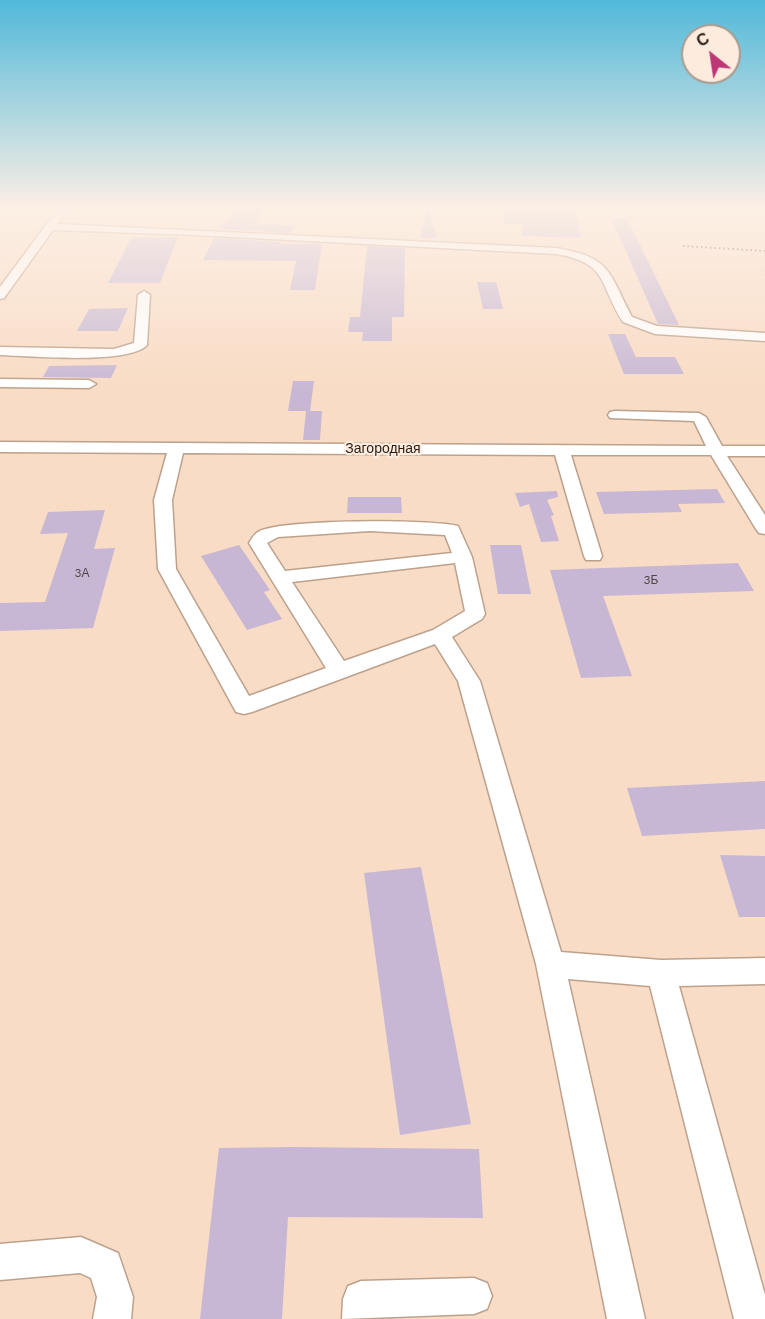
<!DOCTYPE html>
<meta charset="utf-8">
<style>
body{margin:0}
#map{position:relative;width:765px;height:1319px;overflow:hidden;background:#f9dcc5;font-family:"Work Sans",sans-serif}
canvas{display:block}
.north{position:absolute;left:681px;top:24px;width:60px;height:60px;box-sizing:border-box;background:#fdecde;border:2px solid #a99a8e;border-radius:50%;rotate:330deg;font-size:16px;font-weight:700;line-height:24px;text-align:center;color:#2a1f17}
.north::after{content:'';display:block;margin:auto;width:21px;height:27px;background:#bd3675;clip-path:polygon(50% 0,100% 100%,50% 72%,0 100%)}
</style>
<div id="map">
<canvas width="765" height="1319"></canvas>
<div class="north">С</div>
</div>
<script>
const context = document.querySelector('canvas').getContext('2d');
context.lineJoin = 'round';
function fill(path, color) {
  context.fillStyle = color;
  context.fill(path, 'evenodd');
}
function stroke(path, color, width, dash) {
  context.strokeStyle = color;
  context.lineWidth = width;
  context.lineCap = dash ? 'butt' : 'round';
  context.setLineDash(dash || []);
  context.stroke(path);
}
function write(font, color, halo, rows, align = 'center') {
  context.font = font + ' "Work Sans",sans-serif';
  context.lineWidth = 4.5;
  context.setLineDash([]);
  context.textBaseline = 'middle';
  context.strokeStyle = halo;
  context.fillStyle = color;
  for (const [text, x, y, turn = 0] of rows) {
    context.save();
    context.translate(x, y);
    context.rotate((+turn || 0) * Math.PI / 180);
    context.textAlign = isNaN(turn) ? turn : align;
    if (halo) context.strokeText(text, 0, 0);
    context.fillText(text, 0, 0);
    context.restore();
  }
}
fill(new Path2D(`
 M239,207H266L255,223L295,226L289,233L218,229Z
 M428,207L437,238H420Z
 M503,210H575L581,238L522,236L523,224H505Z
 M611,218H627L679,325L658,324Z
 M178,237L160,283H108L131,238Z
 M214,238L282,242L280,244H322L315,290H290L296,261L203,260Z
 M367,246L405,248L404,317H392V341H362L363,332H348L350,317H360Z
 M477,282H496L503,309H483Z
 M128,308L118,331H77L89,309Z
 M608,334H625L636,357H675L684,374H624Z
 M117,365L111,378L43,377L49,366Z
 M293,381H314L310,411H288Z
 M306,411H322L320,440H303Z
 M717,489L725,503L678,504L682,512L604,514L596,492Z
 M557,491L558,497L547,500L554,515L551,516L559,541L541,542L529,504L520,507L515,493Z
 M348,497H401L402,513H347Z
 M105,510L94,549L115,548L93,628L0,631V603L45,602L68,533L40,534L48,512Z
 M239,545L270,590L264,592L282,619L247,630L201,556Z
 M490,545H521L531,594H498Z
 M738,563L754,591L603,596L632,676L581,678L550,570Z
 M765,781V829L642,836L627,788Z
 M720,855L765,856V917H739Z
 M421,867L471,1124L400,1135L364,873Z
 M292,1147L479,1149L483,1218L288,1217L282,1319H200L219,1148Z`), '#c7b7d4');
const minor = new Path2D(`
 M63,207H73L57,224L556,248C611,257 608,271 632,317L657,326L765,333V341L655,334L623,322C598,283 609,263 556,254L195,235L53,230L4,298L0,299V287L49,221Z
 M144,291L150,295L147,345C129,365 29,356 0,355V347L114,349L134,343L138,295Z
 M0,379L89,380L96,384L89,388L0,387Z
 M615,411L699,413L706,417L722,446H765V456H727L765,515V534L759,533L756,529L711,455H571L602,556L600,560H586L584,556L555,455L183,453L172,500L176,569L249,696L326,668L249,543C251,540 254,534 258,532C279,519 431,519 458,526L472,557L485,614L482,619L452,637L480,681L561,952L661,960L765,958V984L679,986L765,1295V1319H734L650,986L568,979L645,1319H607L536,964L458,681L435,644L252,712L244,714L236,712L158,569L154,500L167,453L0,452V442L706,446L694,421L610,418L608,415L610,412ZM370,531L445,535L452,553L285,571L267,543L278,537ZM455,563L465,611L433,630L344,661L292,582Z
 M81,1237L118,1253L133,1297L131,1319H93L97,1297L91,1278L80,1273L0,1280V1244Z
 M474,1278L487,1283L492,1296L487,1309L474,1314L342,1319L343,1299L348,1286L361,1281Z`);
stroke(minor, '#bca18c', 3);
fill(minor, '#fff');
stroke(new Path2D(`
 M683,246L765,251`), '#53453a', 2, [1.5, 3]);
const sky = context.createLinearGradient(0, 0, 0, 392);
sky.addColorStop(0, '#51b9da');
sky.addColorStop(0.53, '#fcefe5');
sky.addColorStop(1, '#fcefe500');
context.fillStyle = sky;
context.fillRect(0, 0, 765, 392);
write('12px', '#514546', null, [
 ["3А",82,573],
 ["3Б",651,580]
]);
write('14px', '#2a1f17', '#fdecde', [
 ["Загородная",383,449]
]);
</script>
